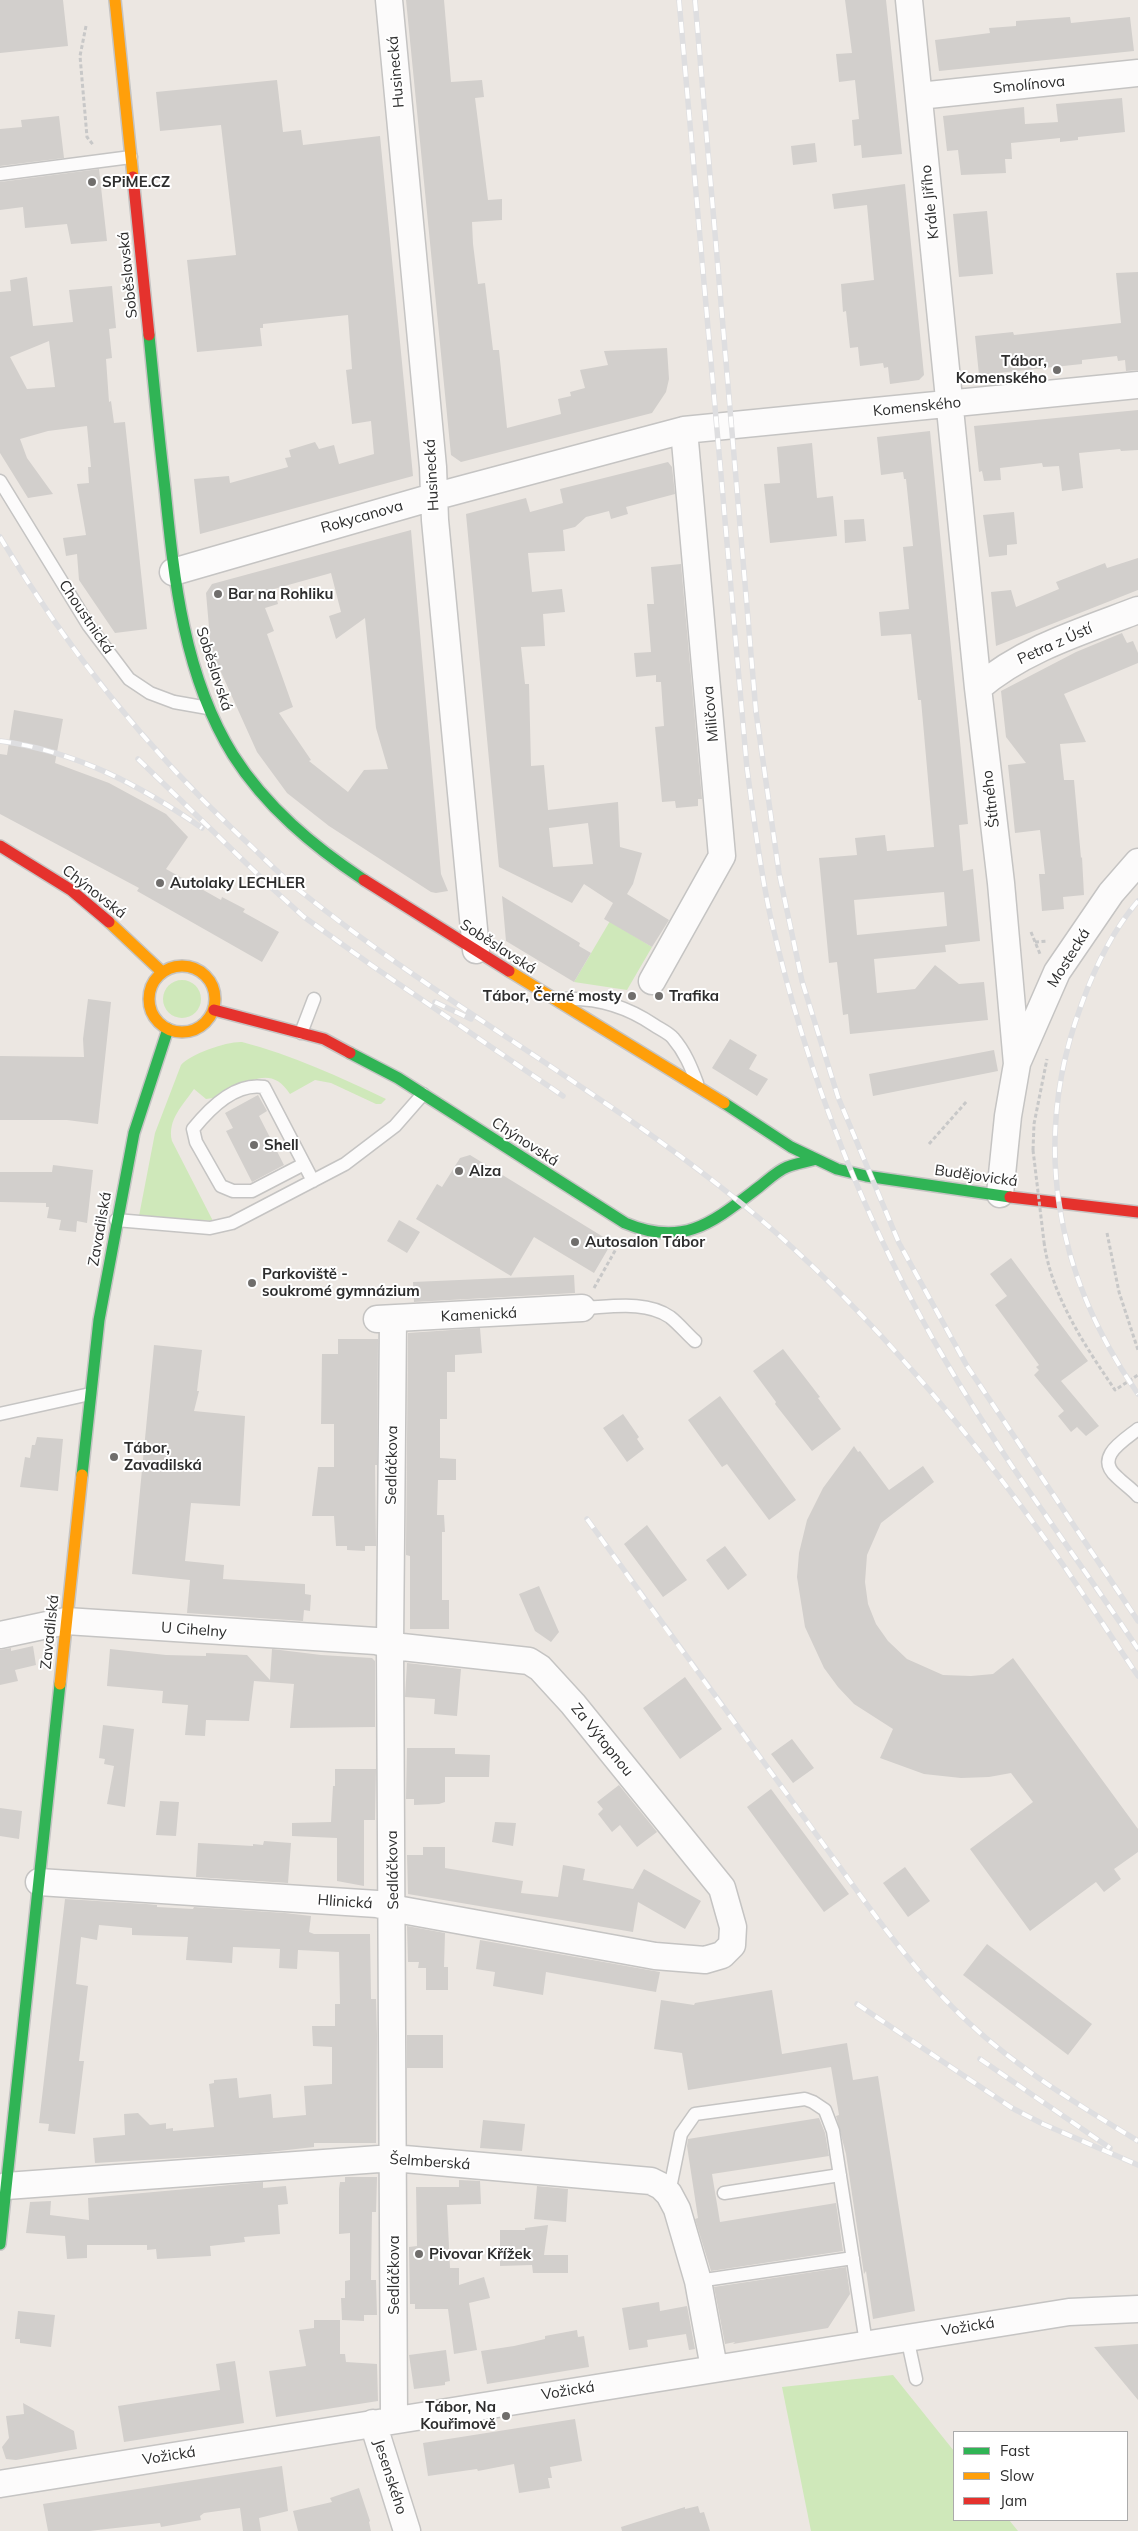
<!DOCTYPE html>
<meta charset="utf-8">
<style>
body{margin:0}
#map{position:relative;width:1138px;height:2531px;overflow:hidden;background:#ece7e2;font-family:Mulish,sans-serif}
canvas{display:block}
.legend{position:absolute;left:953px;top:2431px;width:175px;height:90px;box-sizing:border-box;background:#fff;border:1px solid #ababab;margin:0;padding:6px 9px;list-style:none;font-size:15px;color:#2d2d2d}
.legend li{display:flex;align-items:center;gap:10px;height:25px}
.legend b{width:25px;border:1px solid #ababab}
</style>
<div id="map">
<canvas width="1138" height="2531"></canvas>
<ul class="legend">
<li><b style="height:6px;background:#30b455"></b>Fast</li>
<li><b style="height:6px;background:#ff9f0a"></b>Slow</li>
<li><b style="height:6px;background:#e5322d"></b>Jam</li>
</ul>
</div>
<script>
const context = document.querySelector('canvas').getContext('2d');
context.lineJoin = 'round';
function fill(path, color) {
  context.fillStyle = color;
  context.fill(path, 'evenodd');
}
function stroke(path, color, width, dash) {
  context.strokeStyle = color;
  context.lineWidth = width;
  context.lineCap = dash ? 'butt' : 'round';
  context.setLineDash(dash || []);
  context.stroke(path);
}
function write(font, color, halo, rows, align = 'center') {
  context.font = font + ' Mulish,sans-serif';
  context.lineWidth = 4;
  context.setLineDash([]);
  context.textBaseline = 'middle';
  context.strokeStyle = halo;
  context.fillStyle = color;
  for (const [text, x, y, turn = 0] of rows) {
    context.save();
    context.translate(x, y);
    context.rotate((+turn || 0) * Math.PI / 180);
    context.textAlign = isNaN(turn) ? turn : align;
    if (halo) context.strokeText(text, 0, 0);
    context.fillText(text, 0, 0);
    context.restore();
  }
}
fill(new Path2D(`
 M610,921L652,947L627,990L574,982Z
 M163 999a19 19 0 1 1 38 0a19 19 0 1 1-38 0Z
 M242,1042C292,1055 340,1077 386,1099L381,1104H376L331,1083L315,1080L290,1094C268,1059 239,1090 213,1098L206,1099L194,1089C183,1105 167,1120 172,1141L213,1221L139,1216L155,1133L181,1065C190,1054 228,1041 242,1042Z
 M893,2375L954,2451V2520H1009L1018,2531H811L782,2387Z`), '#cfe8ba');
fill(new Path2D(`
 M0,0H63L68,46L0,53Z
 M406,0H444L451,82L482,80L484,97L475,98L488,200L502,199V220L472,222L473,244L478,284L485,283L493,350H499L507,428L561,414L558,399L571,396L570,392L585,388L580,370L608,365L604,351L667,348L669,379L666,392L652,413L461,462L451,455Z
 M845,0H886L902,154L862,158L861,145L854,146L852,120L859,119L855,80L839,82L836,54L852,53Z
 M1070,17L1071,23L1130,17L1134,51L939,71L935,40L990,33L989,28L1016,26V21Z
 M277,80L283,132L301,130L303,145L380,136L413,476L200,534L194,479L229,476L230,483L288,467L285,458L291,457L289,450L315,442L319,449L334,445L339,464L374,454L371,421L352,424L346,370L352,369L348,315L263,324V328H260L262,346L197,352L187,260L236,255L221,125L160,131L156,92Z
 M1122,98L1125,132L1078,137V140L1060,142V138L1011,143L1012,159H1005L1006,173L961,175L958,150L947,151L943,116L1024,107L1025,124L1058,122L1056,104Z
 M59,116L64,158L0,166V129L22,127L21,120Z
 M815,143L817,162L793,165L791,146Z
 M99,169L107,241L71,244L67,224L25,228L23,207L0,210V182Z
 M905,184L924,375L919,380L890,384L888,367L884,368L883,363L860,366L858,347L850,348L846,311L843,312L841,284L874,280L867,205L834,209L832,194Z
 M987,211L993,274L959,277L953,214Z
 M1138,272V370L1126,371L1125,360L1118,361L1117,356L1082,360V364L979,375L975,336L1013,332L1014,335L1121,323L1116,273Z
 M27,277L33,326L73,322L69,290L112,286L116,328L109,329L112,358L106,359L109,402L111,401L114,423L125,422L147,629L115,633L79,580L77,554L66,556L63,538L86,535L77,484L89,483L88,467H91L87,426L48,431L20,439L27,458L53,494L28,498L0,453V292L11,291L10,280ZM49,341L55,387L27,389L10,357Z
 M1138,410V450L1121,451L1120,449L1079,453L1083,488L1062,491L1059,466L1043,467L1042,463L1000,468L1001,480L984,481L982,471L979,472L974,426Z
 M930,431L968,824L959,825L963,871L973,869L980,941L945,945L946,952L874,959L877,993L915,989L935,965L959,984L984,982L988,1020L850,1034L848,1014L843,1015L837,962L829,963L819,858L857,855L855,838L885,835L887,851L934,847L921,700H918L911,634L881,636L879,612L909,609L903,547L913,546L906,479H904L903,472L881,475L877,437ZM944,892L947,926L857,935L854,900Z
 M812,443L817,498L833,496L837,536L770,543L764,484L780,483L777,447Z
 M668,462L672,467L675,494L626,507L628,514L611,519L609,511L586,517L575,527L563,530L565,551L528,553L532,592L562,589L565,612L543,614L545,646L521,647L525,684H529L531,766L544,765L548,810L618,802L620,847L642,853L633,884L627,894L669,920L652,947L604,919L613,903L584,884L572,903L499,867L466,514L526,498L530,512L563,503L560,489ZM588,823L593,864L553,867L549,828Z
 M1014,512L1017,544L1007,545V555L989,557L983,515Z
 M864,519L866,541L845,543L844,520Z
 M411,530L441,874L448,891L436,893L431,892L329,826L287,793L257,752L211,650L206,593L212,584ZM331,573L341,612L329,616L336,639L365,618L376,728L388,769L364,770L348,792L309,761L311,760L279,713L293,707L267,634L274,631L265,608L278,604L274,589Z
 M1138,558V590L996,646L991,592L1011,590L1016,607L1059,589L1056,582L1105,563L1107,568Z
 M681,564L702,799H698V806L676,808L675,801L662,802L655,727L664,726L661,682H656V675L636,677L634,653L651,652L647,604H654L651,567Z
 M1122,633L1127,643L1133,641L1138,653V663L1064,694L1086,742L1060,744L1064,780H1074L1081,858L1082,857L1084,895L1063,897L1064,909L1042,911L1039,874H1045L1040,830L1015,833L1008,765L1026,763L1006,737L1001,691L1076,652Z
 M14,710L63,719L55,763L109,783L166,814L188,837L166,869L221,900L222,897L245,909L243,912L279,932L262,962L137,891L139,888L0,814V754L7,755Z
 M502,896L580,943L579,946L591,953L574,982L506,941Z
 M88,999L111,1002L98,1124L67,1120H0V1056L84,1057L83,1039Z
 M730,1039L757,1055L749,1069L768,1079L757,1096L712,1068Z
 M994,1050L998,1071L873,1096L869,1074Z
 M258,1095L267,1111L259,1116L284,1165L252,1182L226,1131L233,1128L225,1113Z
 M470,1155L605,1238L608,1249L594,1273L534,1237L511,1276L416,1219L437,1184L442,1187L460,1158Z
 M53,1165L93,1170L87,1223L77,1221L76,1232L59,1230L61,1220L47,1218L49,1207H46V1203L0,1202V1172H52Z
 M399,1220L420,1232L407,1253L387,1241Z
 M1011,1258L1088,1361L1061,1381L1099,1426L1086,1436L1077,1427L1071,1432L1058,1416L1064,1411L1034,1375L1039,1370L1036,1367L1039,1365L995,1305L1007,1296L990,1274Z
 M574,1275L575,1293L414,1302L413,1282Z
 M480,1328L482,1353L455,1355V1372H447V1419H440V1458L456,1459V1480H438L437,1515H444L445,1532H442V1600H449V1629H410V1556L406,1555V1546L408,1333Z
 M338,1339H378L377,1465H375L376,1546H365V1551L347,1550V1546H336L334,1516H312L318,1467H334V1424H321L322,1354H338Z
 M154,1345L202,1350L197,1391H199L194,1411L245,1416L240,1506L191,1503L185,1561L224,1565L223,1579L305,1584V1594L311,1595L310,1611L304,1610L303,1621L187,1613L190,1580L132,1574Z
 M783,1349L820,1397L818,1398L841,1429L812,1451L775,1404L776,1402L753,1371Z
 M720,1396L796,1500L769,1520L727,1464L722,1467L688,1420Z
 M623,1414L639,1437L637,1439L644,1449L627,1462L603,1428Z
 M37,1437L63,1439L58,1491L20,1487L25,1457L30,1458L32,1445H35Z
 M854,1446L858,1452L860,1451L889,1490L923,1466L934,1482L881,1523L867,1555L865,1582L868,1604L876,1624L888,1641L907,1659L943,1675L971,1676L993,1674L1013,1658L1138,1829V1852L1114,1869L1121,1879L1104,1892L1096,1882L1030,1931L970,1849L1033,1802L1011,1773L989,1777L961,1778L924,1774L880,1758L893,1729L854,1704L838,1687L824,1668L805,1627L797,1577L799,1553L807,1520L823,1488Z
 M647,1525L687,1580L663,1597L624,1544Z
 M725,1546L747,1575L728,1590L706,1560Z
 M539,1586L559,1632L551,1642L535,1631L519,1594Z
 M33,1646L36,1665L15,1670L18,1681L0,1685V1650L11,1648V1651Z
 M110,1649L166,1655L206,1656V1653L247,1655L270,1680L272,1649L321,1655L372,1658L375,1661V1727L290,1728L294,1684L254,1681L249,1721L206,1720L205,1736L185,1735L188,1705L162,1703L163,1691L107,1686Z
 M407,1663L461,1669L457,1716L434,1714L435,1699L405,1697Z
 M685,1677L722,1729L680,1759L643,1708Z
 M103,1725L134,1729L125,1807L107,1804L114,1766L104,1764L105,1759L99,1758Z
 M792,1739L814,1768L793,1783L771,1754Z
 M407,1748H455V1754L490,1755L489,1777H445V1802L439,1804L414,1805V1799H406Z
 M335,1769H376L375,1820H364V1886L337,1881V1838L292,1836V1823L331,1822L333,1786H335Z
 M619,1785L657,1832L637,1847L620,1825L612,1832L598,1814L603,1809L597,1802Z
 M771,1789L849,1894L824,1912L747,1807Z
 M160,1801L179,1802L176,1836L156,1835Z
 M0,1808L22,1811L19,1839L0,1836Z
 M495,1822L516,1823L513,1846L492,1842Z
 M264,1841L291,1843L288,1883L196,1877L198,1843L253,1846V1844L263,1845Z
 M423,1847H445V1868L523,1881L521,1893L558,1897L563,1865L585,1869L583,1880L633,1889L644,1869L701,1901L685,1929L638,1902L633,1932L408,1894L407,1855H423Z
 M905,1867L930,1901L908,1917L883,1883Z
 M65,1899L146,1904L157,1905V1907L193,1909L194,1907L285,1913L311,1916L309,1932L314,1934H370L371,1999H376L377,2035L376,2143H314V2147L260,2153L95,2163L93,2138L125,2135L124,2114L138,2113L150,2125L166,2123V2129L173,2128V2131L214,2127L209,2084L214,2083V2080L237,2078L239,2098L271,2094L273,2118L306,2115L304,2086L332,2084V2047L313,2046L312,2026H335V2004H340L339,1952L298,1950L297,1969L279,1968L280,1949L233,1947L232,1963L186,1960L188,1937L132,1935V1928L99,1925L97,1940L81,1937L76,1984L88,1986L79,2061H84L75,2134L48,2131L49,2124L39,2123Z
 M407,1926L445,1933L444,1967H448V1990H426V1968H418L419,1962H408Z
 M480,1940L660,1972L656,1992L546,1972L543,1995L493,1986L495,1972L476,1969Z
 M987,1944L1092,2024L1068,2055L963,1975Z
 M772,1990L782,2054L847,2043L853,2080L878,2076L915,2311L873,2319L866,2271L864,2274L846,2154L836,2116L839,2115L831,2067L688,2090L682,2053L654,2049L661,2000L694,2005L695,2003Z
 M407,2035H443V2068H407Z
 M819,2118L825,2133L829,2156L712,2174L720,2222L836,2203L843,2251L711,2271L695,2219L698,2218L687,2146L688,2139Z
 M483,2120L525,2124L522,2151L480,2148Z
 M345,2177H377L376,2212H372L371,2280H376L377,2315H364V2321L342,2320L341,2298H345V2281L350,2280V2233L339,2234V2189L340,2182H345Z
 M459,2180L480,2181L481,2204L447,2205L450,2268H459V2285L484,2277L490,2298L469,2303L477,2350L454,2354L448,2309H415V2304H410L409,2247L417,2246L416,2187H459Z
 M263,2182V2188L286,2186L288,2204L278,2205L280,2234L244,2237L245,2242L210,2246L211,2256L157,2259L156,2249L147,2250V2245H87V2258L67,2259L65,2236L26,2233L30,2202L51,2201L50,2215L89,2220L88,2198Z
 M537,2186L568,2189L566,2222L534,2219Z
 M548,2225L544,2255H568V2273H533L532,2265L500,2266V2230H525V2228Z
 M846,2267L850,2294L828,2328L733,2344L735,2342L725,2344L714,2287Z
 M659,2302L660,2311L687,2306L695,2349L689,2350L686,2334L647,2340L648,2347L629,2350L622,2308Z
 M18,2311L55,2315L51,2347L20,2343V2339H15Z
 M314,2320H340V2354H345L346,2362L377,2364L378,2401L276,2417L269,2371L306,2366L299,2330L314,2328Z
 M577,2330L578,2337L584,2336L589,2367L487,2384L481,2351L514,2346L545,2339V2336Z
 M1138,2344V2400L1094,2347Z
 M446,2350L450,2381L445,2382V2385L414,2389L409,2355Z
 M235,2361L244,2423L124,2442L118,2406L220,2390L216,2364Z
 M23,2403L74,2431L77,2449L16,2460L6,2459L2,2447L9,2438L6,2416L24,2414Z
 M575,2419L582,2461L550,2467L552,2478H548L550,2488L519,2493L514,2464L478,2471L477,2469L428,2476L423,2443Z
 M282,2466L288,2511L259,2518L261,2531H243L240,2508L204,2513L200,2516L201,2520L161,2527L160,2523L89,2531H48L43,2504Z
 M359,2488L370,2521L369,2522L371,2531H298L293,2511L332,2502L330,2498Z
 M698,2506L700,2513L704,2512L710,2531H622L621,2527L685,2507V2509Z`), '#d2cfcc');
const lane = new Path2D(`
 M0,174L131,157
 M0,481L89,626L129,679L150,693L174,702L208,708
 M562,999C596,997 626,1006 654,1025C660,1029 669,1033 673,1038C685,1052 691,1067 697,1083
 M301,1033L314,999
 M304,1164L252,1191H233L221,1186L196,1142L193,1129C209,1109 235,1082 264,1087L313,1181
 M116,1220L210,1228L232,1223L345,1164L395,1126L423,1094
 M582,1308C610,1307 646,1300 670,1317C679,1324 687,1334 695,1341
 M0,1414L90,1394
 M1138,1429C1123,1441 1094,1457 1117,1477C1124,1484 1132,1489 1138,1496
 M669,2193L681,2134L695,2114L805,2099L813,2102L825,2110L833,2131L866,2343
 M724,2193L840,2175
 M698,2281L853,2258
 M907,2337L916,2379`);
const street = new Path2D(`
 M389,0L433,467L435,520L476,950
 M909,0L978,688L1001,883L1017,1064L1008,1116L1000,1194
 M919,96L1138,73
 M173,572L433,497L684,430L1138,385
 M978,688C1023,649 1083,631 1138,610
 M652,981L722,856L684,430
 M1018,1061L1057,972L1111,893L1138,862
 M377,1319L582,1308
 M393,1320L390,1644L394,2419
 M0,1635L66,1621L376,1641L402,1647L529,1661L540,1668L573,1704L722,1888L733,1927L732,1945L722,1955L705,1960L655,1956L402,1910L377,1904L39,1882
 M6,2186L393,2158L651,2181L661,2186L669,2194L677,2209L698,2281L714,2368
 M373,2423L407,2531
 M0,2484L1069,2312L1138,2309`);
const fast = new Path2D(`
 M149,335C154,386 159,438 165,489C174,580 184,676 233,755C266,807 313,846 364,880
 M350,1053L398,1078L625,1223C684,1248 713,1222 759,1187C768,1180 777,1171 787,1167C795,1164 804,1162 813,1160
 M724,1103L791,1147L837,1169L866,1176L1010,1197
 M82,1475L99,1320L134,1133L168,1029
 M0,2244L60,1684`);
const slow = new Path2D(`
 M115,0L133,177
 M109,922L162,972
 M149 999a33 33 0 1 1 66 0a33 33 0 1 1-66 0Z
 M509,971L724,1103
 M60,1684L82,1475`);
const jam = new Path2D(`
 M133,177L149,335
 M0,846L71,890L109,922
 M364,880L509,971
 M214,1010L324,1039L350,1053
 M1010,1197L1138,1212`);
stroke(lane, '#c5c4c3', 15);
stroke(street, '#c5c4c3', 29);
stroke(fast, '#c5c4c3', 14);
stroke(slow, '#c5c4c3', 14);
stroke(jam, '#c5c4c3', 14);
stroke(new Path2D(`
 M86,26L80,56L87,137L94,146
 M1031,932L1040,954
 M1035,942L1048,941
 M929,1144L967,1101
 M1033,1150L1034,1124L1047,1059
 M1107,1233L1119,1292L1138,1350
 M1044,1242C1051,1295 1085,1346 1115,1390L1138,1375
 M594,1288L616,1249L615,1246`), '#c8c8c8', 3, [4, 2.5]);
stroke(lane, '#fcfbfb', 12);
stroke(street, '#fcfbfb', 26);
stroke(fast, '#30b455', 11);
stroke(slow, '#ff9f0a', 11);
stroke(jam, '#e5322d', 11);
const rail = new Path2D(`
 M679,0L747,769C754,819 760,870 771,919C807,1074 864,1222 945,1360C1003,1460 1074,1553 1138,1649
 M695,0L756,712L779,873L802,981L838,1097L899,1243L967,1366L1138,1621
 M0,537C66,648 145,747 240,836C258,852 275,870 294,886C442,1006 613,1095 759,1218C862,1306 953,1412 1032,1521C1069,1571 1103,1625 1138,1676
 M0,741C75,751 140,785 202,828
 M138,759L274,890L304,917L374,967L563,1096
 M1138,901C1113,930 1095,967 1082,1003C1030,1141 1055,1275 1138,1394
 M435,1002L471,1019
 M587,1519C660,1621 734,1722 808,1823C858,1891 906,1965 969,2023C1020,2070 1079,2105 1138,2141
 M857,2004L1012,2108L1043,2124L1138,2165
 M980,2059L1110,2148`);
stroke(rail, '#dedee0', 5.5);
stroke(rail, '#fff', 4, [11]);
stroke(new Path2D(`
 M1033,1150L1044,1242`), '#c8c8c8', 3, [4, 2.5]);
for (const [x, y, r, color] of [
 [92,182,5,"#706e6c"],
 [1057,370,5,"#706e6c"],
 [218,594,5,"#706e6c"],
 [160,883,5,"#706e6c"],
 [632,996,5,"#706e6c"],
 [659,996,5,"#706e6c"],
 [254,1145,5,"#706e6c"],
 [459,1171,5,"#706e6c"],
 [575,1242,5,"#706e6c"],
 [252,1283,5,"#706e6c"],
 [114,1457,5,"#706e6c"],
 [419,2254,5,"#706e6c"],
 [506,2416,5,"#706e6c"]
]) {
  const dot = new Path2D();
  dot.arc(x, y, r, 0, 2 * Math.PI);
  context.fillStyle = color;
  context.fill(dot);
  stroke(dot, '#fff', 2);
}
write('15px', '#2d2d2d', '#fff', [
 ["Husinecká",396,72,-95],
 ["Smolínova",1029,85,-6],
 ["Krále Jiřího",930,202,-96],
 ["Soběslavská",128,275,-96],
 ["Komenského",917,407,-6],
 ["Husinecká",432,475,-93],
 ["Rokycanova",362,517,-16],
 ["Choustnická",86,617,56],
 ["Petra z Ústí",1055,644,-24],
 ["Soběslavská",214,669,72],
 ["Miličova",711,714,-95],
 ["Štítného",991,799,-97],
 ["Chýnovská",94,892,38],
 ["Soběslavská",498,947,33],
 ["Mostecká",1069,958,-58],
 ["Chýnovská",525,1142,33],
 ["Budějovická",976,1176,8],
 ["Zavadilská",100,1229,-80],
 ["Kamenická",479,1315,-3],
 ["Sedláčkova",392,1465,-89],
 ["U Cihelny",194,1630,4],
 ["Zavadilská",50,1632,-84],
 ["Za Výtopnou",602,1740,51],
 ["Sedláčkova",393,1870,-91],
 ["Hlinická",345,1902,4],
 ["Šelmberská",430,2162,4],
 ["Sedláčkova",394,2275,-90],
 ["Vožická",968,2327,-9],
 ["Vožická",568,2391,-9],
 ["Vožická",169,2456,-9],
 ["Jesenského",390,2477,72]
]);
write('bold 15px', '#2d2d2d', '#fff', [
 ["SPiME.CZ",102,182],
 ["Tábor,",1047,361,"right"],
 ["Komenského",1047,378,"right"],
 ["Bar na Rohliku",228,594],
 ["Autolaky LECHLER",170,883],
 ["Tábor, Černé mosty",622,996,"right"],
 ["Trafika",669,996],
 ["Shell",264,1145],
 ["Alza",469,1171],
 ["Autosalon Tábor",585,1242],
 ["Parkoviště -",262,1274],
 ["soukromé gymnázium",262,1291],
 ["Tábor,",124,1448],
 ["Zavadilská",124,1465],
 ["Pivovar Křížek",429,2254],
 ["Tábor, Na",496,2407,"right"],
 ["Kouřimově",496,2424,"right"]
], 'left');
</script>
